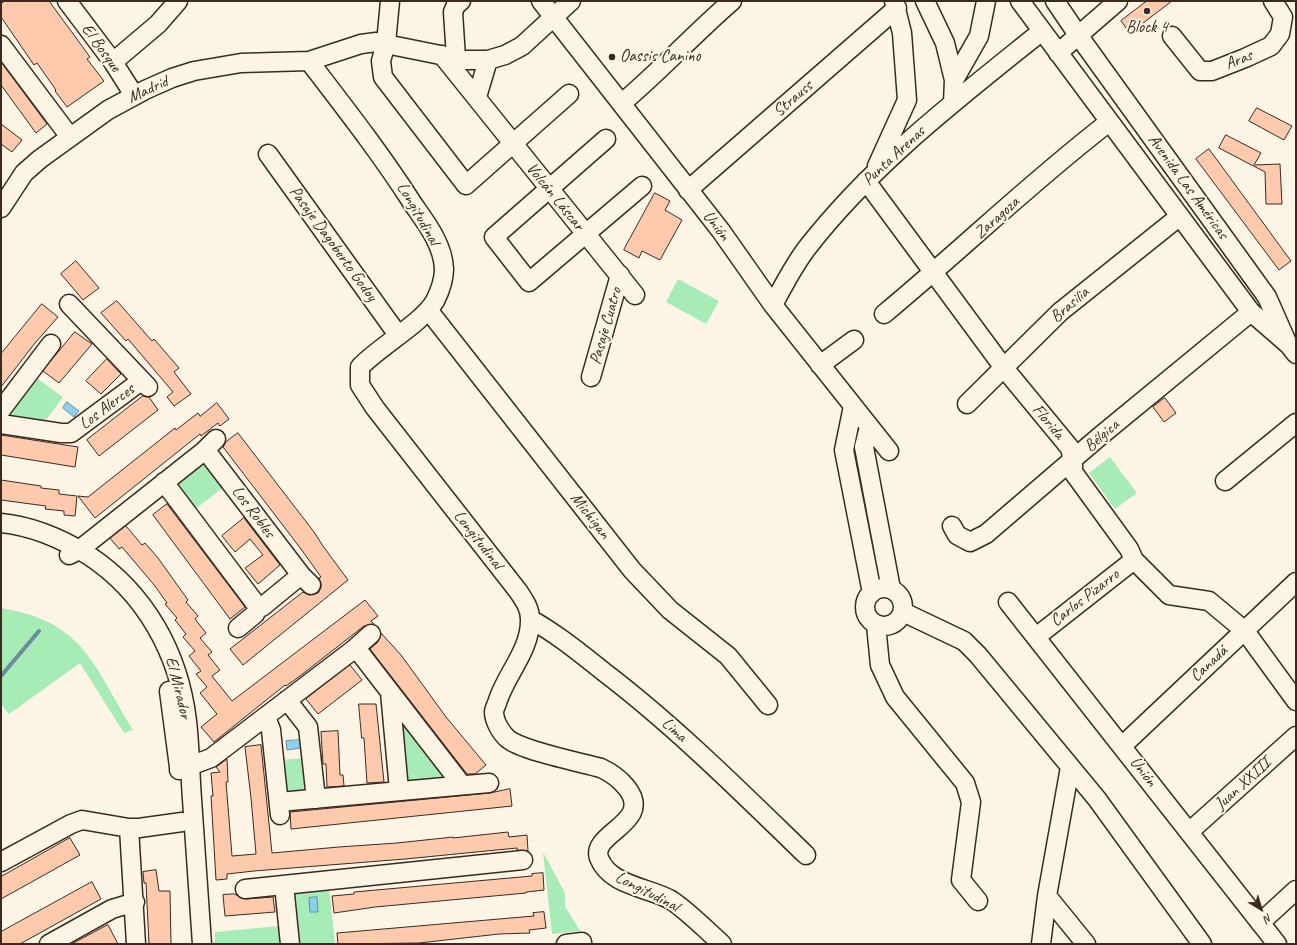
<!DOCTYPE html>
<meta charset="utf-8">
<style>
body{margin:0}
#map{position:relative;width:1297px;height:945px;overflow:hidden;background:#fcf5e5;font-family:Caveat,sans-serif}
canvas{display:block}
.frame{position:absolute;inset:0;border:2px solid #3b2a1e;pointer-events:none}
.north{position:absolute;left:1241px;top:889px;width:40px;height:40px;-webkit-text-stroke:3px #fcf5e5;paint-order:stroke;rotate:142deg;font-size:11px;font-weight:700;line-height:16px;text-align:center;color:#3b2a1e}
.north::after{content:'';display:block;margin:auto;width:14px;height:18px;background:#3b2a1e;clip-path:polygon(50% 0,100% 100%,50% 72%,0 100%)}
</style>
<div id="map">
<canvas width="1297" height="945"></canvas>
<div class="frame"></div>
<div class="north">N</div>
</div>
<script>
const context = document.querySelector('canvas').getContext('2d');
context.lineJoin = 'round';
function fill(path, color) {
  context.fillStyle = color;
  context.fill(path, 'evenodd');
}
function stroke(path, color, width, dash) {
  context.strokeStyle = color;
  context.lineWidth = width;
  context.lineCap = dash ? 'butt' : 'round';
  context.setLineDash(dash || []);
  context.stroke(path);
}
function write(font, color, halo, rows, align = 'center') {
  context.font = font + ' Caveat,sans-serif';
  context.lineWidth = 4;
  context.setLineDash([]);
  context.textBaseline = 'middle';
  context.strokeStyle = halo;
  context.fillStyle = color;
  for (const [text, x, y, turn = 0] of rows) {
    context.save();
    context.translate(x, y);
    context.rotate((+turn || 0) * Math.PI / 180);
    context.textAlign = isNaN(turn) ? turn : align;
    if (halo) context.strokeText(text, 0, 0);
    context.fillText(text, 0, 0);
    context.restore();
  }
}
fill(new Path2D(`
 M678,279L719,301L706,324L666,302Z
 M34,376L63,397L43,424L10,419L7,413Z
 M1110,457L1137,493L1115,509L1089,473Z
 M203,463L209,464L225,486L194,510L177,488L176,483Z
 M1,608C85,622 93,665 133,730L124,733L80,663L9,714L1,704Z
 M399,718L449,777L445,782L406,783Z
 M306,758L310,790L287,796L280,760Z
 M543,852L565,893V906L580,931L552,934Z
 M329,889L335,944H298L292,897L298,891Z
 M279,926L280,944H215V932Z`), '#a7ebb6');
const water = new Path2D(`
 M67,402L79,411L74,417L63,408Z
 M300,740L301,748L287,750L286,741Z
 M317,897L318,912H310L309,898Z`);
fill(water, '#8bd1ec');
stroke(water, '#6b8e9a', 1);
stroke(new Path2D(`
 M1,676L39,631`), '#6b8e9a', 4);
const building = new Path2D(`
 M5,1H49L90,57L87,59L104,81L67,107L55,91L56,90L37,63L34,65L1,17V4Z
 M1147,1H1172L1130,33L1121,21Z
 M1,62L47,124L36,133L1,85Z
 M1257,108L1292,126L1284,140L1249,121Z
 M1,124L22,140L12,152L1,144Z
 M1226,135L1261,153L1254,165L1280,164L1282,204H1266L1265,172L1219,148Z
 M1209,149L1291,261L1279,270L1196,159Z
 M655,193L670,201L665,210L682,220L660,260L642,251L639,258L624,250Z
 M76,261L99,288L83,300L61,274Z
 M117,301L152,341L154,339L179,368L174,372L191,394L174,406L167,397L173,392L128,339L126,341L101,313Z
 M42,304L58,317L35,343L1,387V354Z
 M75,332L92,344L59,383L43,371Z
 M107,359L121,374L101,394L86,381Z
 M143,396L149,397L158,410L99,456L87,440Z
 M1165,398L1176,413L1164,422L1153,407Z
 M217,403L229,419L220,426L218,423L201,436L200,434L95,518L78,496L88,497L175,428L176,430L198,413L200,416Z
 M238,433L314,532L323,546L348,580L243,665L230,649L303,592L309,595L318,593L321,588V583L319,578L321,577L301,549L223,447L226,442Z
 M1,435L78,447L75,467L1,455Z
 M1,480L41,486V488L59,490V494L77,496L75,516L64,515V511L45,509L46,506L1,500Z
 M167,504L245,607L230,619L153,515Z
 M244,518L280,565L258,584L245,568L263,555L250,539L235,552L222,536Z
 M126,526L142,545L145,543L158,558L188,600L186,602L198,616L195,619L206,633L200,638L212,652L208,655L220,670L212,676L232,701L365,600L378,616L371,621L374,624L364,626L300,676L286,686L285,685L214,742L201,727L217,714L200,693L207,687L196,674L201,671L189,656L195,651L183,637L186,634L175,620L177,618L165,604L167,603L155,586L122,547L119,549L110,538Z
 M381,633L401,655L446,717L486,765L475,774H467L370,649L378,642Z
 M350,665L362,680L318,714L306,699Z
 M359,704H376L384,782L367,783L364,738H362Z
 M338,731L340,775H343L344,786L327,787L326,764H323L321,732Z
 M261,745L272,853L339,847L397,843L453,837V838L508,832L509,837L527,835L528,851L517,850V848L405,859L254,871L227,874V879L216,880L211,796H213L211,773L220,772L216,767L227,759L228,782H226L232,856L256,854L251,798L245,747Z
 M510,789L512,806L291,829L290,812L490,793Z
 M70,838L80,855L1,899V877Z
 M156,870L159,891H170L171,944H149L146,883H144L143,872Z
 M543,873L544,890L526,892V893L375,907L334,913L332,896L354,894V892L532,876V874Z
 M92,882L101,899L20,944H1V932Z
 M234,894L246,899L273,897L275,912L225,916L223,895Z
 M544,912L546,928L529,930L530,933L499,934L419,943L338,944L337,933L534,916L533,913Z
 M108,925L118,944H72Z`);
fill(building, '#fdcaad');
stroke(building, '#3b2a1e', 1);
const minor = new Path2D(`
 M67,1L113,62L134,95
 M390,1L386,43L381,61L383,77L466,185L569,94
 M541,1L721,231L773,305L889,451
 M925,1L945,43L954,80L953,103
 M1020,1L1251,312L1289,345L1296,354
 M1055,1L1078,35L1267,297L1286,340
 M1172,36L1200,71H1212L1245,58L1271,46L1280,34L1283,17L1273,1
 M1,45L70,137
 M1058,53L1118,1
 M442,55L635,295
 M456,58L453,12L456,5L461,1
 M309,61C345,108 381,154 413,204C426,223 443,244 444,269C444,280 440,291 435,301C422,323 380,346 360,367V385L375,408L518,591C524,600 530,608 530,619C531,649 507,673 498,700C497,704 494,709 494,712C494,721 501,733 508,739C523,751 579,762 601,768C612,773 619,778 627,788C654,823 590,833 599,858C610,886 648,887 671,900C689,912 705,929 722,944
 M113,62L158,24L178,1
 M954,80L979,36L986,1
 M477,97L488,60
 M622,103C660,71 694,34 732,1
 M606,139L494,237L529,282L642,186
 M268,154L398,335
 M877,166L907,100L902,33L894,1
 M866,181L1004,368L1070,448L1073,461V472L1129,549L1134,560L1169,595L1209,601L1245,631L1296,701
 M688,190L897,8
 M1,208L24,173L40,159L108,110L145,90L172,78L194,71L241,63L309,61L361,44L376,42L465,60H488L505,55L522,46L571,1
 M69,304L148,387
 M773,305C783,286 794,265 807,248C873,163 959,98 1042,31
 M429,311L632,570L670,610L728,656L768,705
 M884,314C960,251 1031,182 1109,122
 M820,365L854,340
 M591,377L620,275
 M967,404L1060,312L1180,216
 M853,406L844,450L872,593
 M1,410L51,344
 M1,424L61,433H71L141,381
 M869,427L864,447L891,589
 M204,451L207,452L301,575L311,585
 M1225,481L1296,423
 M164,482L258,607
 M1,523C32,526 62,539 88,555C146,593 179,654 187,721C190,747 190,773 192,799C195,848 199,896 202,944
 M952,526L957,535L970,542L986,534L1099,437L1251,312
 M69,555L79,550L204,451L216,439
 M865 607a19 19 0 1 1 38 0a19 19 0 1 1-38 0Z
 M1008,602L1277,944
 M258,607H262L301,575
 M903,612L964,641L978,655L1097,799L1202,944
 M530,619C557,634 580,653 604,672C676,727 741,792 806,855
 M876,625L880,665L895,697L965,783L971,802L961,880L978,901
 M238,628L255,614L258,607
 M1036,637L1134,560
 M353,650L371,634
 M169,691L179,767
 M390,692L399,790
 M287,700L308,727L316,799
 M266,717L271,730L280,815
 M1122,746L1296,582
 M179,770L211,758L353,650L360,653L462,785
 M279,802L489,783
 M129,828L136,944
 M1189,832L1296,736
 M1,862L71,824L82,820L129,828H139L182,822
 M284,885L290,944
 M245,889L523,860
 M1047,896L1086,944
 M1260,923L1296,890
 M49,944L112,909L135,902
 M566,944L582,942V944
 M1041,944L1047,896L1070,767`);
stroke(minor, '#3b2a1e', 21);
stroke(minor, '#fcf5e5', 18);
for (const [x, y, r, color] of [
 [1147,11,4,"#3b2a1e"],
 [612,57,4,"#3b2a1e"]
]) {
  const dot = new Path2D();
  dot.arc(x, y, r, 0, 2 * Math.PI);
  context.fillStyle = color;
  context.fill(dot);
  stroke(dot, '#fcf5e5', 1.5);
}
write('17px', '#3b2a1e', '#fcf5e5', [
 ["Block 4",1147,28],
 ["Oassis Canino",620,57,"left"]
]);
write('17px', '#3b2a1e', '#fcf5e5', [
 ["El Bosque",101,48,54],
 ["Aras",1239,60,-22],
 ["Madrid",148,90,-25],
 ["Strauss",793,99,-41],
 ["Punta Arenas",894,156,-43],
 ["Avenida Las Américas",1188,187,54],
 ["Volcán Láscar",555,197,51],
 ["Longitudinal",418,214,60],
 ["Zaragoza",997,218,-42],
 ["Unión",716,226,53],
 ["Pasaje Dagoberto Godoy",333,244,54],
 ["Brasilia",1070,305,-41],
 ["Pasaje Cuatro",606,326,-74],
 ["Los Alerces",107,407,-37],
 ["Florida",1048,422,50],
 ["Bélgica",1102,436,-41],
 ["Los Robles",253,512,53],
 ["Michigan",590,516,52],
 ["Longitudinal",478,540,52],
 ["Carlos Pizarro",1085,598,-38],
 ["Canadá",1209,664,-43],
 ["El Mirador",178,688,76],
 ["Lima",674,730,42],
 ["Unión",1143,772,52],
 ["Juan XXIII",1243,784,-42],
 ["Longitudinal",647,892,27]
]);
</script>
